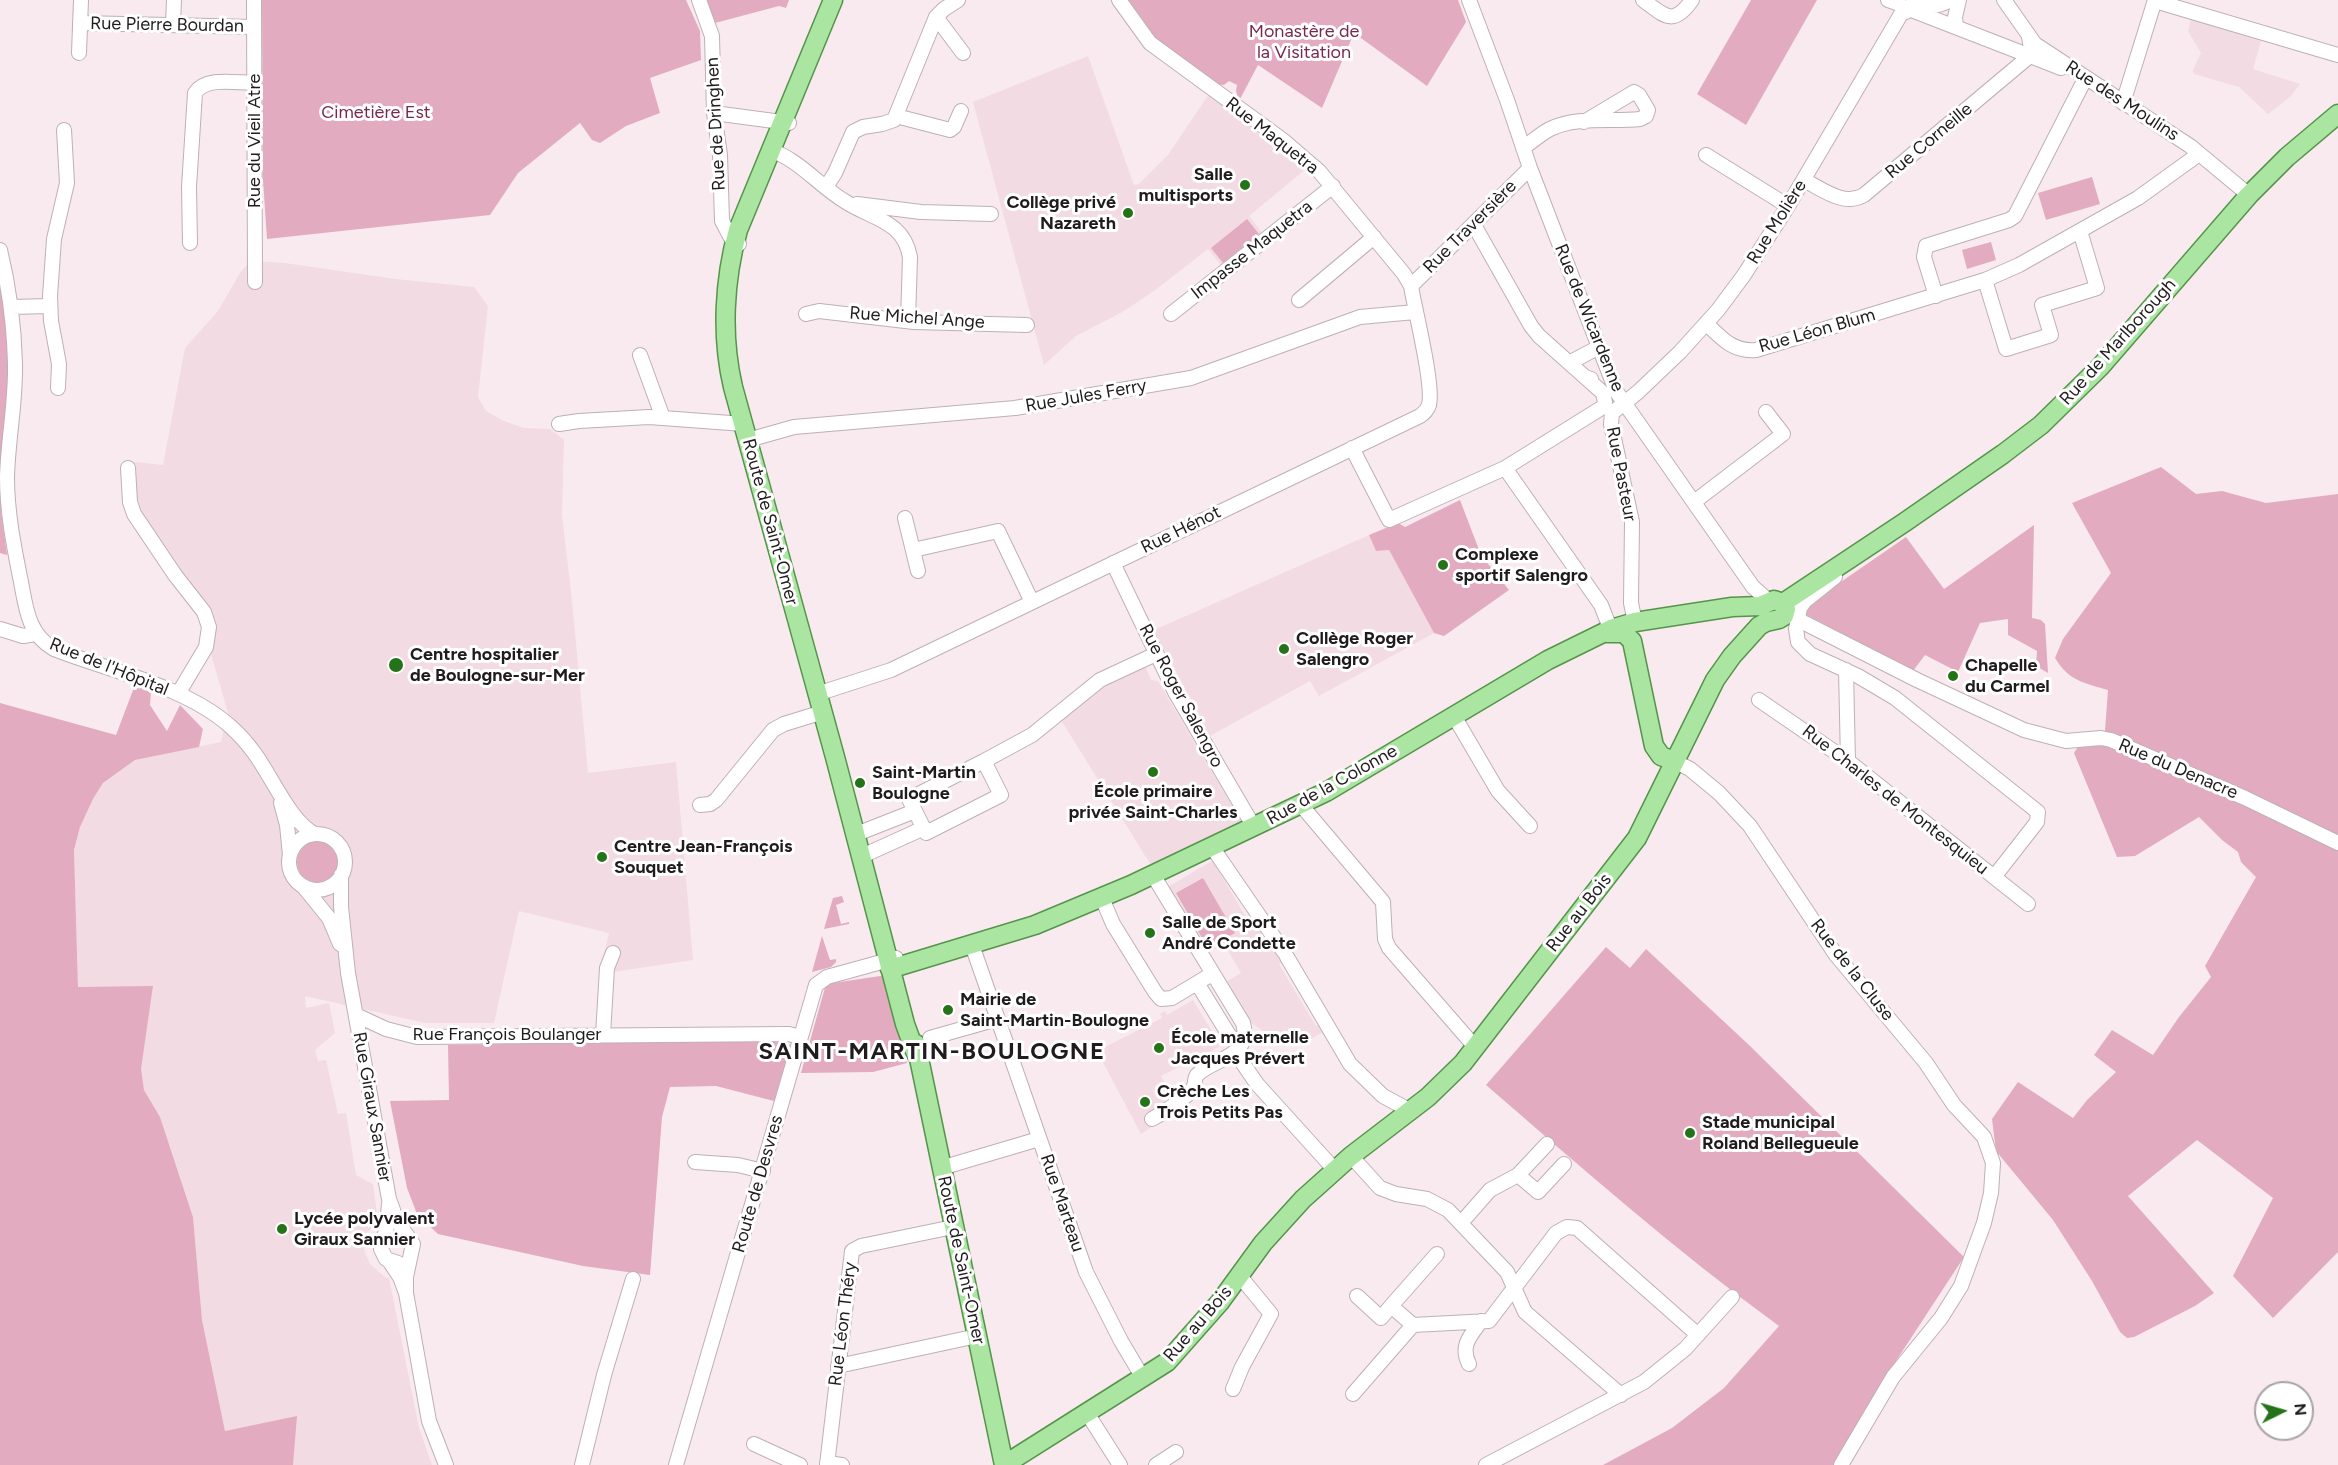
<!DOCTYPE html>
<meta charset="utf-8">
<style>
body{margin:0}
#map{position:relative;width:2338px;height:1465px;overflow:hidden;background:#f9eaef;font-family:Figtree,sans-serif}
canvas{display:block}
.north{position:absolute;left:2254px;top:1381px;width:60px;height:60px;box-sizing:border-box;background:#fff;border:2px solid #a6a4a5;border-radius:50%;rotate:85deg;font-size:16px;font-weight:700;line-height:24px;text-align:center;color:#201b1d}
.north::after{content:'';display:block;margin:auto;width:21px;height:27px;background:#257319;clip-path:polygon(50% 0,100% 100%,50% 72%,0 100%)}
</style>
<div id="map">
<canvas width="2338" height="1465"></canvas>
<div class="north">N</div>
</div>
<script>
const context = document.querySelector('canvas').getContext('2d');
context.lineJoin = 'round';
function fill(path, color) {
  context.fillStyle = color;
  context.fill(path, 'evenodd');
}
function stroke(path, color, width, dash) {
  context.strokeStyle = color;
  context.lineWidth = width;
  context.lineCap = dash ? 'butt' : 'round';
  context.setLineDash(dash || []);
  context.stroke(path);
}
function write(font, color, halo, rows, align = 'center') {
  context.font = font + ' Figtree,sans-serif';
  context.lineWidth = 6;
  context.setLineDash([]);
  context.textBaseline = 'middle';
  context.strokeStyle = halo;
  context.fillStyle = color;
  for (const [text, x, y, turn = 0] of rows) {
    context.save();
    context.translate(x, y);
    context.rotate((+turn || 0) * Math.PI / 180);
    context.textAlign = isNaN(turn) ? turn : align;
    if (halo) context.strokeText(text, 0, 0);
    context.fillText(text, 0, 0);
    context.restore();
  }
}
fill(new Path2D(`
 M2191,19L2261,41L2253,69L2300,84L2290,97L2268,114L2239,87L2194,74L2193,70L2201,53L2188,31Z
 M1088,56L1134,185L1139,184L1168,155L1209,94L1307,168L1249,216L1264,235L1223,268L1208,249L1154,291L1124,311L1076,336L1044,365L973,102Z
 M250,261L285,263L395,279L474,287L488,306L478,397L486,411L504,421L524,428L550,429L564,440L562,515L572,600L588,773L676,762L693,960L599,974L609,933L519,911L494,1023H425L305,996L306,1008L329,1003L335,1033L315,1050L318,1061L326,1060L338,1114L346,1113L356,1175L373,1184L378,1221L367,1233L364,1250L370,1264L386,1278H389L419,1428L432,1465H293L296,1417L225,1431L202,1320L193,1217L160,1117L144,1090L140,1069L153,987H78L74,850L80,827L93,799L103,783L135,760L221,742L228,713L200,616L123,486L127,461L163,465L185,348L218,311L240,273Z
 M1369,535L1376,551L1389,550L1434,633L1319,696L1310,681L1210,736L1154,630Z
 M1144,663L1151,680L1158,681L1241,821L1151,865L1061,720L1100,688Z
 M1217,858L1221,865L1217,868L1253,929L1258,927L1264,938L1269,936L1283,961L1279,964L1298,996L1316,1026L1321,1024L1325,1031L1309,1040L1263,1031L1250,1022L1226,982L1241,973L1224,944L1208,953L1168,887Z
 M1193,1000L1221,1046L1161,1076L1170,1094L1163,1097L1167,1106L1147,1117L1153,1126L1141,1134L1097,1051L1162,1018L1160,1014L1165,1011L1167,1015Z`), '#f2dbe3');
fill(new Path2D(`
 M262,0H686L700,31L701,60L650,78L660,113L626,126L600,143L592,140L580,123L518,173L490,215L267,239L263,180Z
 M704,0H789L786,8L779,6L715,23Z
 M1126,0H1458L1466,22L1427,86L1354,33L1322,108L1258,65L1239,101L1236,91L1237,85L1229,81L1224,85L1215,84L1152,36Z
 M1751,0H1817L1746,125L1697,94Z
 M2092,177L2100,204L2046,220L2038,193Z
 M1247,219L1259,234L1223,263L1211,248Z
 M1991,242L1996,260L1967,269L1962,250Z
 M0,280L10,349L1,511L7,555L0,553Z
 M2161,467L2196,494L2222,491L2266,503L2338,494V1252L2273,1318L2233,1276L2273,1198L2197,1140L2128,1196L2214,1293L2195,1306L2134,1337L2127,1338L2120,1332L2092,1281L2053,1220L1996,1151L1992,1119L2018,1082L2073,1118L2087,1100L2116,1072L2094,1055L2112,1030L2153,1055L2179,1017L2211,977L2205,966L2256,877L2241,862L2238,852L2222,840L2199,817L2135,856L2117,857L2074,753L2079,745L2104,744L2108,690C2084,683 2069,681 2055,658L2063,639L2111,573L2072,503Z
 M1460,500L1481,555L1509,590L1444,636L1434,633L1389,550L1376,551L1369,535L1398,523L1405,527Z
 M2034,525L2032,618L2041,620L2045,624L2048,673L2036,666L2037,651L2008,635V619L1980,623L1958,672L1925,655L1913,671L1805,614L1806,606L1906,537L1944,589Z
 M135,685L151,691L150,705L167,731L180,705L203,729L199,747L135,760L103,783L93,799L80,827L74,850L78,987L153,986L141,1069L144,1090L160,1117L193,1217L202,1320L225,1431L297,1416L293,1465H0V703L116,735Z
 M297 862a21 21 0 1 1 42 0a21 21 0 1 1-42 0Z
 M1203,878L1235,933L1208,948L1176,893Z
 M842,896L844,902L836,905L841,924L849,922V924L824,929L833,898Z
 M822,936L830,960L836,959V962L831,967L812,972Z
 M1606,947L1630,968L1646,949L1749,1045L1964,1257L1877,1390L1853,1439L1837,1465H1603L1672,1428L1724,1388L1779,1326C1676,1251 1582,1168 1486,1085Z
 M887,975L907,1063L873,1072L801,1073L826,984Z
 M789,1039L787,1044L791,1045L774,1101L716,1086L670,1087L662,1117L650,1275L583,1266L438,1234L417,1214L407,1188L390,1101L449,1100L448,1045Z`), '#e3abc0');
const minor = new Path2D(`
 M254,0L255,282
 M699,0L712,36L714,113L720,155L722,221L731,238L739,244
 M1469,0L1507,100L1530,168L1616,391L1753,587L1770,602
 M1643,0C1665,16 1673,27 1692,0
 M1888,0L1899,4L1906,12
 M2004,0L2035,44L2190,146L2249,195
 M2155,1L2338,55
 M1914,11L2061,68
 M936,17L963,53
 M80,23L254,27
 M173,25L174,0
 M1956,26L1955,17L1959,0
 M79,53L81,0
 M2123,103L2155,0
 M714,113L789,123
 M896,116L950,130L954,127L961,111
 M1523,148C1532,142 1540,134 1550,129C1576,116 1611,122 1640,119L1646,116L1648,110L1639,95L1634,92L1584,122
 M770,150C800,160 819,186 846,202C861,212 881,217 895,229C903,236 908,246 910,257L908,321
 M1706,155L1788,206
 M1804,180C1822,189 1844,207 1864,195L2025,60L2031,48L2029,37
 M826,187L835,173L853,132L863,127L882,124L894,120L936,17L944,9L958,0
 M857,204L921,212L991,214
 M1474,225L1531,326L1539,336L1585,377L1591,379
 M190,243L189,187L195,93C206,76 236,83 254,83
 M0,250C9,287 14,325 15,363C16,401 8,439 7,477C7,513 14,547 21,582C26,608 28,634 54,649C110,671 186,686 231,727C240,735 248,744 255,754C272,777 291,823 315,834
 M1985,280L2006,349L2051,335L2042,305L2097,288L2080,231
 M1411,286L1530,168
 M1936,296L1924,257L1926,246L2009,220L2015,216L2085,79
 M1299,300L1374,237
 M11,307L50,306
 M806,314L819,311L914,322L1027,325
 M1171,314L1333,186
 M1706,323C1721,338 1733,352 1756,350L1985,280L2019,265L2138,198L2199,154
 M640,355L663,418
 M1569,363L1599,347
 M58,388L59,364L51,321L50,296L54,239L67,183L64,130
 M559,424L579,421L649,417L744,424
 M748,440L794,427L1015,408L1191,378L1360,317L1415,312
 M1352,448L1389,520L1505,468L1603,407L1605,402L1603,393L1585,377
 M128,468L130,502L134,514L175,575L204,612L209,627L206,647L178,694
 M1505,468L1601,605L1612,633
 M1694,502L1783,434L1766,412
 M905,518L918,571
 M913,550L998,531L1032,602
 M1113,563L1175,692L1254,827
 M1835,577L1805,601L1800,608L1796,629L1798,642L1810,654L1858,676L1895,698L2038,812L2037,822L1994,877
 M1785,613L1917,680L2024,730L2066,741L2101,738L2111,740L2245,798L2338,843
 M1635,622L1631,603L1632,522L1611,424L1612,413L1638,392L1680,352L1718,310L1744,275L1788,206L1904,9C1918,0 1931,12 1950,0
 M0,629L23,636L36,634
 M1846,670L1848,761
 M817,694L891,670L1420,416C1424,413 1427,411 1429,405C1434,385 1415,311 1411,286L1404,274L1319,171L1284,141L1150,43L1119,0
 M1759,700L1848,761L2028,904
 M1454,716L1498,791L1530,826
 M984,761L1001,795L926,833L909,799Z
 M984,761L1032,735L1100,680L1156,654
 M1674,761L1690,769L1719,793L1750,826L1836,955L1926,1063L1954,1105L1984,1137L1993,1163L1991,1193L1984,1223L1961,1286L1941,1318L1893,1377L1841,1465
 M281,803L287,825L290,855
 M700,805L710,804L716,800L773,730L784,724L823,712
 M1301,805L1383,902L1385,939L1389,948L1476,1048
 M289 862a28 28 0 1 1 56 0a28 28 0 1 1-56 0Z
 M854,835L915,811
 M1212,847L1284,952
 M860,857L924,828
 M341,875V907L348,973L389,1199L397,1221L413,1244L406,1277V1293
 M303,886L329,918L340,944
 M1102,898L1113,924L1155,992L1161,999L1172,998L1212,974
 M972,945L1086,1272L1121,1341L1143,1378
 M1287,957L1350,1064L1383,1096L1411,1111
 M1197,983L1229,1035L1240,1046
 M356,1015L386,1029L417,1037L789,1034L796,1036L800,1041
 M603,1035L607,968L613,953
 M930,1038L990,1021
 M1235,1052L1257,1084L1334,1169
 M1152,1119C1162,1113 1188,1098 1193,1088C1196,1084 1194,1079 1197,1075C1212,1059 1253,1057 1243,1023L1153,875
 M1351,1156L1380,1188L1396,1194L1427,1199L1448,1210L1507,1272L1525,1312L1621,1395
 M695,1162L738,1165L763,1171
 M941,1168L1039,1139
 M1518,1175L1538,1192L1564,1164
 M389,1204L387,1226L381,1249L386,1259L398,1263
 M1461,1223L1490,1190L1518,1175L1547,1144
 M390,1262L400,1277L406,1293L429,1421L446,1465
 M1357,1296L1381,1318L1391,1306L1413,1325
 M1391,1306L1437,1254
 M1469,1364C1460,1346 1470,1336 1481,1321
 M838,1366L977,1336
 M1233,1389L1242,1367L1271,1314L1239,1275
 M1353,1394L1413,1325L1489,1321L1556,1233L1567,1227L1577,1228L1698,1335
 M1087,1413L1120,1465
 M754,1444L800,1465
 M827,1463L842,1465
 M582,1465L604,1375L633,1279
 M676,1465L816,985L827,977L896,958
 M827,1465L852,1251L861,1246L953,1227
 M1156,1465L1176,1452
 M1486,1465L1644,1382L1685,1349L1732,1297`);
const major = new Path2D(`
 M833,0L738,230C724,280 721,336 733,387L835,757L905,1024L916,1054
 M1783,603L1905,522L2003,454L2041,425L2100,367L2249,195L2287,157L2338,114
 M1607,633H1624L1632,641L1654,746L1661,756L1674,761
 M890,969L1035,925L1131,885L1326,792L1548,660L1611,629L1635,622L1732,607L1760,606L1774,600L1783,603
 M916,1044L1004,1465
 M1004,1465L1167,1362L1220,1302L1263,1243L1303,1199L1351,1156L1428,1097L1463,1063L1637,838L1715,680L1732,656L1759,626L1766,622L1779,619L1784,616L1786,609L1783,603`);
stroke(minor, '#beb0b5', 16);
stroke(major, '#55944b', 21);
stroke(minor, '#fff', 14);
stroke(major, '#aae6a2', 18);
for (const [x, y, r, color] of [
 [1245,185,6,"#257319"],
 [1128,213,6,"#257319"],
 [1443,565,6,"#257319"],
 [1284,649,6,"#257319"],
 [396,665,8,"#257319"],
 [1953,676,6,"#257319"],
 [1153,772,6,"#257319"],
 [860,783,6,"#257319"],
 [602,857,6,"#257319"],
 [1150,933,6,"#257319"],
 [948,1010,6,"#257319"],
 [1159,1048,6,"#257319"],
 [1145,1102,6,"#257319"],
 [1690,1133,6,"#257319"],
 [282,1229,6,"#257319"]
]) {
  const dot = new Path2D();
  dot.arc(x, y, r, 0, 2 * Math.PI);
  context.fillStyle = color;
  context.fill(dot);
  stroke(dot, '#fff', 2);
}
write('18px', '#201b1d', '#fff', [
 ["Rue Pierre Bourdan",167,25,1],
 ["Rue des Moulins",2122,101,33],
 ["Rue de Dringhen",716,124,-93],
 ["Rue Maquetra",1272,136,38],
 ["Rue du Vieil Atre",255,141,-90],
 ["Rue Corneille",1929,141,-40],
 ["Rue Molière",1777,222,-58],
 ["Rue Traversière",1470,227,-45],
 ["Impasse Maquetra",1252,250,-38],
 ["Rue Michel Ange",917,318,4],
 ["Rue de Wicardenne",1589,318,68],
 ["Rue Léon Blum",1817,331,-16],
 ["Rue de Marlborough",2118,342,-48],
 ["Rue Jules Ferry",1086,396,-10],
 ["Rue Pasteur",1621,474,79],
 ["Route de Saint-Omer",770,522,75],
 ["Rue Hénot",1181,530,-26],
 ["Rue de l'Hôpital",109,667,22],
 ["Rue Roger Salengro",1181,696,62],
 ["Rue du Denacre",2178,769,23],
 ["Rue de la Colonne",1332,785,-29],
 ["Rue Charles de Montesquieu",1895,800,38],
 ["Rue au Bois",1579,913,-52],
 ["Rue de la Cluse",1852,970,52],
 ["Rue François Boulanger",507,1035],
 ["Rue Giraux Sannier",372,1107,80],
 ["Route de Desvres",758,1184,-74],
 ["Rue Marteau",1062,1203,71],
 ["Route de Saint-Omer",961,1260,78],
 ["Rue Léon Théry",843,1324,-83],
 ["Rue au Bois",1198,1324,-49]
]);
write('18px', '#78294e', '#fff', [
 ["Monastère de",1304,32],
 ["la Visitation",1304,53],
 ["Cimetière Est",376,113]
]);
write('bold 18px', '#201b1d', '#fff', [
 ["Salle",1233,175,"right"],
 ["multisports",1233,196,"right"],
 ["Collège privé",1116,203,"right"],
 ["Nazareth",1116,224,"right"],
 ["Complexe",1455,555],
 ["sportif Salengro",1455,576],
 ["Collège Roger",1296,639],
 ["Salengro",1296,660],
 ["Centre hospitalier",410,655],
 ["de Boulogne-sur-Mer",410,676],
 ["Chapelle",1965,666],
 ["du Carmel",1965,687],
 ["Saint-Martin",872,773],
 ["Boulogne",872,794],
 ["École primaire",1153,792,"center"],
 ["privée Saint-Charles",1153,813,"center"],
 ["Centre Jean-François",614,847],
 ["Souquet",614,868],
 ["Salle de Sport",1162,923],
 ["André Condette",1162,944],
 ["Mairie de",960,1000],
 ["Saint-Martin-Boulogne",960,1021],
 ["École maternelle",1171,1038],
 ["Jacques Prévert",1171,1059],
 ["Crèche Les",1157,1092],
 ["Trois Petits Pas",1157,1113],
 ["Stade municipal",1702,1123],
 ["Roland Bellegueule",1702,1144],
 ["Lycée polyvalent",294,1219],
 ["Giraux Sannier",294,1240]
], 'left');
context.letterSpacing = '1.5px';
write('bold 24px', '#201b1d', '#fff', [
 ["SAINT-MARTIN-BOULOGNE",932,1052]
]);
context.letterSpacing = '0px';
</script>
